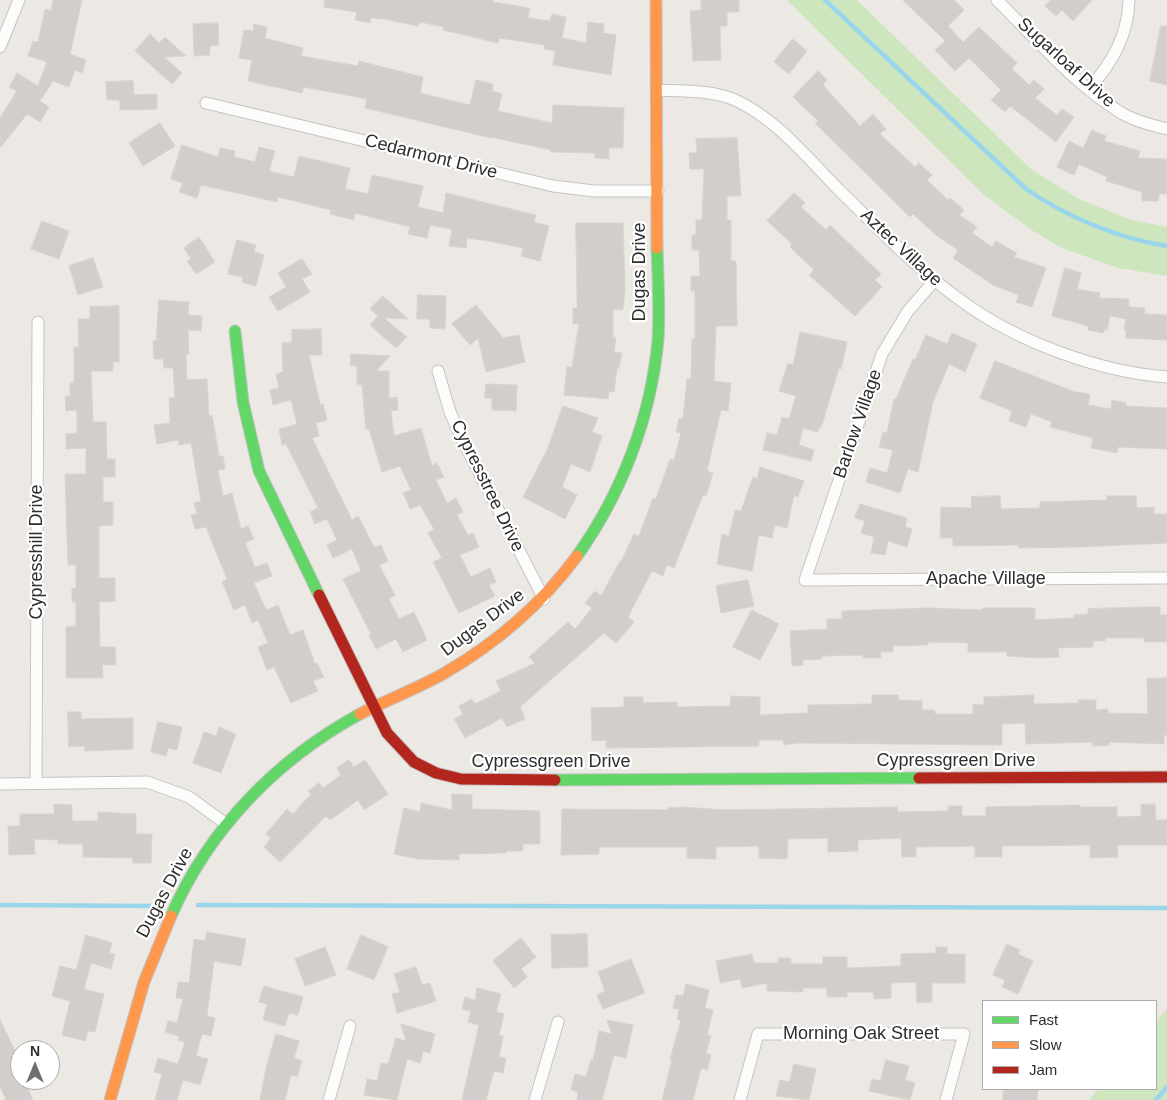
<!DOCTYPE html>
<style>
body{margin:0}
#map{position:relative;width:1167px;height:1100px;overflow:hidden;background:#ece8e4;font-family:Arial,sans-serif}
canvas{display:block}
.legend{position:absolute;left:982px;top:1000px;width:175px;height:90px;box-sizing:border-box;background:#fff;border:1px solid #ababab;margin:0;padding:6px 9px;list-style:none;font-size:15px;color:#2e2e2e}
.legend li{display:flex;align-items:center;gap:10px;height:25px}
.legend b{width:25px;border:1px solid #ababab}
.north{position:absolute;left:10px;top:1040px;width:50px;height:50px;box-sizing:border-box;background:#fff;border:1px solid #ababab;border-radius:50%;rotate:0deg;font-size:14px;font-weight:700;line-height:20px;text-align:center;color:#2e2e2e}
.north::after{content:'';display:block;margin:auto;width:18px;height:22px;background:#706f6e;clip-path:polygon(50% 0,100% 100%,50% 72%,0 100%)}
</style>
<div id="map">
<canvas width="1167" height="1100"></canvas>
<ul class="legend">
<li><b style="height:6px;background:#63d668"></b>Fast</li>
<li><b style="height:6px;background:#ff974d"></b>Slow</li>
<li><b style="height:6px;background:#b3261e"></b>Jam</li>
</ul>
<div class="north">N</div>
</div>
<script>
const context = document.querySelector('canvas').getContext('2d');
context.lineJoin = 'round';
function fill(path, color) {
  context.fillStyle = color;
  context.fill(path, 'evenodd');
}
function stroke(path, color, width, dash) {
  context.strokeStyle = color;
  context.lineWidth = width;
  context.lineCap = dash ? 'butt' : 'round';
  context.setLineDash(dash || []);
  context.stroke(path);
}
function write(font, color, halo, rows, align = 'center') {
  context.font = font + ' Arial,sans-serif';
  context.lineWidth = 4.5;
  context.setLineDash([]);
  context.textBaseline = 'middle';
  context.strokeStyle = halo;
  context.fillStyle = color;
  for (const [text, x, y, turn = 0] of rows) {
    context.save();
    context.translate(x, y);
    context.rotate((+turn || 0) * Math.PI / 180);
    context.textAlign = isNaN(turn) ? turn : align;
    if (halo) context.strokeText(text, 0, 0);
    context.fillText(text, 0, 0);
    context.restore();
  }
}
fill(new Path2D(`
 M787,0H857L1032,170L1079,199L1128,219L1167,227V276L1118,268L1062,248L1033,231L983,194Z
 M1167,1009V1100H1089L1098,1089H1156V1022Z`), '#cee6be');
stroke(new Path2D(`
 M825,0L1026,189C1067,217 1117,238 1167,246
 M0,905L153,906
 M198,905L1167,908
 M1156,1100L1167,1087`), '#99d6ec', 4.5);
const building = new Path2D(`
 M53,0H82L70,54L86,60L82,73L75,70L69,87L53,81L40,101L49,107L40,122L27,114L0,148V118L17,91L9,87L17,73L38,86L47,62L28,56L33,41L38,42L45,9L51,11Z
 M325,0H493L492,2L530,8L528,18L550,21L552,14L566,17L562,38L586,43L588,22L604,24L603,33L616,35L611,75L553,65L555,51L544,49L545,45L499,38L498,43L443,30L444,27L420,22L418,26L384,19L371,18L370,23L355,20L357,12L324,7Z
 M701,0H739V12H727V26H720L721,60L693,61L690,11L701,10Z
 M903,0H954L964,10L948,26L963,42L979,27L1017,63L1012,69L1029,85L1034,80L1044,89L1035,98L1057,115L1062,109L1074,117L1056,142L1010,106L1005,112L991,100L1001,90L969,58L955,71L935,50L945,41Z
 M1051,0H1092L1073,21L1062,10L1056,16L1045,6Z
 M218,23L219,45L210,46V55L194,56L193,24Z
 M254,24L267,27L265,38L303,48L301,56L358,66L359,61L423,77L420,93L470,105L476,80L493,84L492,91L502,94L498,111L552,123L553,105L624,108L623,148H609V159L595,158V153L551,152V150L491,137V138L365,108L367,99L304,87L302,93L248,81L252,60L239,58L244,30L253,31Z
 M1161,26H1167V85L1150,81Z
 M150,34L159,43L165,37L186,56L164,57L182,73L172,84L135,51Z
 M793,39L807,51L789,74L774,62Z
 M818,71L827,80L823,85L860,126L873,114L886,129L880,134L915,167L919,163L932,175L927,180L948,200L950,198L964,210L959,215L977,227L972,233L992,247L996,241L1017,253L1014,257L1046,268L1032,307L1016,302L1019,295L993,285L953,258L958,250L936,235L913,214L910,217L815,123L818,121L793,97Z
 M133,81L134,95L157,94V109L120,110V100H107L106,82Z
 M160,123L175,146L143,166L129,143Z
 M1092,130L1106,136L1104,141L1140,151L1138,158L1167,159V194H1159L1158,201H1142V192L1106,181L1107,177L1079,164L1074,175L1057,167L1069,141L1083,148Z
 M737,138L741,196H727V220H731V261H736L737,326H716L714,381L731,383L728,411L721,410L707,471L713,473L706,496L703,495L674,568L667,565L663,576L652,571L628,617L634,622L616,643L604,633L520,707L525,719L507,727L502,718L465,738L454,719L463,714L459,706L472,699L475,704L501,691L496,681L535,663L529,657L568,622L575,629L592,608L585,603L595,591L601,596L620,561L621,562L634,534L639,536L653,498L656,499L670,459L674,460L681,433L676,432L679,418L683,419L687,379H691L692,339H695V291H691V276H700L699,250H692V235H696V220H702L704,169H690L689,153H697L696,139Z
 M182,145L218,157L220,148L235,151L234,157L255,162L259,147L275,151L269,171L294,177L299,156L350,168L345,189L368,194L372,175L423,186L418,207L443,213L446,193L536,215L534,222L549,226L540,261L521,256L523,248L488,241L467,238L466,248L449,246L452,229L430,225L427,238L408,234L410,227L355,213L354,220L330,214L331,210L278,197L277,202L201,185L197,198L179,192L183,183L171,179Z
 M794,193L805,203L801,207L826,230L830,225L881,274L875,280L882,287L855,316L809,275L814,270L790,247L792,244L767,221Z
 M42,221L69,231L59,259L31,249Z
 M576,223H623L625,289L623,310L613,309V337L616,338L614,352L622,353L619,368H617L614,392L609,391L608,399L564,395L567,367H572L579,324H573V308H577Z
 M199,237L215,262L196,274L187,261L191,259L184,248Z
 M237,240L256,245L254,252L264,255L256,286L242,282L243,277L228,274Z
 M93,258L103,287L78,295L69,266Z
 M302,259L312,274L302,279L310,292L278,311L269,297L286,287L278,273Z
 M1065,268L1081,273L1077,289L1100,293L1099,298L1129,299V307L1145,308L1144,314L1167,315V340L1126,338V330H1124L1126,319L1110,316L1107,330H1104L1103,333L1088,330V326L1052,316Z
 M418,295L446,296L445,329L430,328V319H417Z
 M383,296L408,319L384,318L407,337L396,348L370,325L378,316L370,309Z
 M159,300L189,302L188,315L202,316L201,331L188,330L189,354H186L187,380L207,379L209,416L212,415L219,456H223L225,469L218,470L223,496L232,493L241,529L248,526L254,539L245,543L255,567L267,563L272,576L254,583L264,605L267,610L278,605L290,635L303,630L315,664L317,663L324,677L313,681L318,691L291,703L274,667L267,670L258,647L268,643L258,620L252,623L245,605L234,610L222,582L227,579L206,527L195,529L191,515L197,514L194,503L201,501L191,443L179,445L178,440L157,444L154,425L170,423L169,398H175L173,368H164L163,359H154L153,341H156Z
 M476,305L503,338L519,335L525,362L486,372L478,338L470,345L452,324Z
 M119,306V362H113V371H91L93,422H106L107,459H115V477H103V502H113V525L99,526V578H115V601L99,602L100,647H115L116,665H102L103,678H66V627L76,626V602H72V588H76V565H68L65,474H86V448L66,449V434L77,433V410L66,411L65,396H70V383H74V347H79L78,319H90V307Z
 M321,329L322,355H309L320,404H323L327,420L316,423L319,436L312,438L352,520L358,516L374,547L381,545L388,561L379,565L395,595L389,599L399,619L414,612L427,640L403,652L396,639L376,649L369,635L371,634L343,579L361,571L352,549L333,558L327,545L337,540L327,519L315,524L310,512L318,508L286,444L282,445L279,429L297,424L291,400L273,405L270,390L279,388L276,374L283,372L282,343L292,342V330Z
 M800,332L847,342L841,369L839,368L821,428L819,427L818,432L803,428L799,445L814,450L811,461L763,450L767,433L777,435L782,417L789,419L796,396L779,391L788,363L793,365Z
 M952,333L977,344L965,372L949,364L933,402L918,472L908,469L900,493L866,482L870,468L887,473L893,450L879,447L883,432L887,433L894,399H896L913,359L915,360L926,335L947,344Z
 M351,354L390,356L376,371H389V398L397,397L398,410L391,411L394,436L421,428L432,466L437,463L444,477L436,480L447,503L456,498L463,512L457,515L468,535L473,533L479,547L460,555L471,577L490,568L496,582L489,585L495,596L459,613L433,562L442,558L428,533L434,529L420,505L410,509L403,493L411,490L400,466L382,472L369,429H366L362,385L357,384V366H351Z
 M995,361L1075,392L1090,394L1088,405L1111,409L1112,400L1126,403V406L1167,408V449L1118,447L1117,453L1091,448L1093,438L1050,427L1052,422L1031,414L1026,427L1009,421L1012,411L980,398Z
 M486,384L517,385L516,411L492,410V398H485Z
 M563,406L598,418L592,432L602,436L590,472L571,464L562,487L577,495L565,519L523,497L547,450Z
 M760,467L804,481L798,497L794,495L787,528L775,525L772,538L759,535L752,571L717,564L722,534L729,536L735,510L741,511L753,477L757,479Z
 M1000,496L1001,509L1040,508V502L1107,500V496H1136L1137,508L1154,507V514H1167V543L1079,547L1018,548V545L953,546V538H940L941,507L972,508L971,497Z
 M860,504L907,518L905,527L912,529L907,547L888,541L885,555L871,553L874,537L861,533L865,521L855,518Z
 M748,580L754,606L721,613L716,586Z
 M1144,607H1160V615H1167V642H1144V638H1105V641H1093V647L1058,648L1059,657L1040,658L1007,656V652H968V643L928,642V645L893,646V652H880L881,658H863V655L822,656V659L803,660V665L792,666L790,631L827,629V619H842V611L928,608L983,610V608H1035V620L1074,618V615L1088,614V609Z
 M752,610L779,624L760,660L733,647Z
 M1167,678V735H1164V744L1109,742V745L1093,746V742L1026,744L1025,723L1002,724V745L798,743L784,745L783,740H759V746L606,748V740L592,741L591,708L624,707V697H643V703L677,702V707L730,706L731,696L760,697V715L808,713V705L872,704V695H898L899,700L922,701V710H935V714H973V704L984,705V697L1034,695V704L1078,703V700H1096V710L1108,709V713L1148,714L1147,679Z
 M68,712H81V719L133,718V749L85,751V746L69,747Z
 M158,722L182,727L177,750L168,748L166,756L151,752Z
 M219,727L236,734L221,773L193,763L204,732L216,736Z
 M349,760L354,767L365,760L388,794L364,810L358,800L330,820L326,816L280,862L264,847L271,838L266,834L287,809L293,814L311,794L308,791L319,783L323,788L341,775L337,768Z
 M452,794L472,795V809L540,811V844H523V851H506V853L459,854V860L419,859L394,854L404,808L420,812L421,803L452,810Z
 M54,804L72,805V821H98V812L136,814V834H152L151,863H133V858L83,857V844H58V840L34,839L35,854L9,855L8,826H20V814H54Z
 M1155,804L1156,820H1167V845H1117L1118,857L1090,858V845L1002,846V857H975V846L916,847V857H902L901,838L858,840V851L828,852V838L788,839L787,859L759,858V846L716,847V859L687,858V847H599V854L561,855L562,809L668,810V808L682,807L726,810L897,807L898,812L948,811V806H962V816H986V807L1080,805V807H1117V817L1141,816V805Z
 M207,932L246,939L241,966L214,961L207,1016L215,1018L211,1036L202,1034L196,1056L208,1059L200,1085L183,1080L177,1100H155L162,1074L154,1072L158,1058L178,1064L185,1042L178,1040L179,1036L165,1032L168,1021L177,1023L183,999L176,998L178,982L189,983L194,939L205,941Z
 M587,934L588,967L552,968L551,935Z
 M86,935L112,943L109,953L115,954L111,969L91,963L84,989L104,994L95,1032L88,1031L85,1041L62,1035L70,1001L52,996L60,966L76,970Z
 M361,935L388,947L374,980L347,969Z
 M521,938L536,957L521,969L527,977L514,988L493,961Z
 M1007,944L1020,950L1018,954L1033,961L1018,994L1002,987L1005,980L993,975Z
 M325,947L336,975L305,986L295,959Z
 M936,947H947V954H965V983H932V1002L917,1003L916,982L891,983V998L874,999L873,992H847V997H827V988H803V992L767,991V983L742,988L740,979L720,983L716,961L752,954L754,963H778V958H791V964H823V957H847V968L901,966V954L936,953Z
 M631,959L645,993L603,1009L597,995L605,991L598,972Z
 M416,967L422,985L430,983L436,1001L397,1013L392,994L400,992L394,974Z
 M686,984L709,990L705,1008L713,1010L707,1035L711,1036L706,1053L711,1055L707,1070L701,1068L693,1100H662L672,1060L670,1059L681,1020L677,1019L679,1009L673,1008L676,995L683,996Z
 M264,986L303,997L298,1015L289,1013L285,1026L263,1020L267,1004L259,1002Z
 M477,988L501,994L496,1012L504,1014L499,1035L503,1036L499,1057L506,1058L503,1073L494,1071L486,1100H462L479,1025L468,1022L471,1011L462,1009L465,997L475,1000Z
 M0,1020L20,1061V1080H24L33,1100H6L0,1086Z
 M607,1020L633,1025L626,1058L614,1055L602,1100H577L578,1092L571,1090L575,1074L586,1077L591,1060H593L599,1031L612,1034Z
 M401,1024L435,1034L430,1053L423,1051L420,1063L407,1059L397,1100L364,1095L367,1079L377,1081L381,1063L388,1064L396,1038L406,1041Z
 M276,1034L299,1041L294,1058L302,1061L297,1077L291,1075L285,1100H260L266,1068Z
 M886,1060L909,1066L905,1080L915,1083L910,1100L869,1091L872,1079L880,1081Z
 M794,1064L816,1069L809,1100L776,1096L780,1080L789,1082Z
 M1004,1089H1038L1037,1100H1003Z`);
fill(building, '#d1cecb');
stroke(building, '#d7d4d0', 1);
const street = new Path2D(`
 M997,0C1036,39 1075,85 1123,114C1137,122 1152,125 1167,129
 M0,47L19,0
 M1089,88C1113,63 1128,35 1129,0
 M657,90C682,91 712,90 735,100C777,119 808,159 840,191C880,230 918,270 963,302C1018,342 1100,372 1167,377
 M206,103L553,186L594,191H658
 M935,280L908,311L882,354L805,580L1167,578
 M438,371L450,412L461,437L544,599
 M36,783L38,322
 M0,784L147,782L189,797L226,824
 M329,1100L350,1026
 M535,1100L558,1022
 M740,1100L758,1034H964L946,1100`);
const fast = new Path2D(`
 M235,331L243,402L259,471L319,595
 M577,556C622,493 651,417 658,340C660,310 658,278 657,248
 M555,780L919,778
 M171,916C209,829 277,759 360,714`);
const slow = new Path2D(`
 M656,0L657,248
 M360,714C387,700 416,689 443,674C495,644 541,605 577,556
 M110,1100L144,982L171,916`);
const jam = new Path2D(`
 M319,595L387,733L414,762L436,773L461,779L555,780
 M919,778L1167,777`);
stroke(street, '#c5c4c5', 13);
stroke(fast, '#c5c4c5', 13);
stroke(slow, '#c5c4c5', 13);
stroke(jam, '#c5c4c5', 13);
stroke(street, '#fcfcfb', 11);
stroke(fast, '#63d668', 11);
stroke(slow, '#ff974d', 11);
stroke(jam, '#b3261e', 11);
write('18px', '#2e2e2e', '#fff', [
 ["Sugarloaf Drive",1066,63,42],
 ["Cedarmont Drive",431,157,14],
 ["Aztec Village",901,248,43],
 ["Dugas Drive",640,272,-90],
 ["Barlow Village",858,424,-71],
 ["Cypresstree Drive",487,486,64],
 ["Cypresshill Drive",37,552,-90],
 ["Apache Village",986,579],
 ["Dugas Drive",483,623,-37],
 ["Cypressgreen Drive",956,761],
 ["Cypressgreen Drive",551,762],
 ["Dugas Drive",165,893,-62],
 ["Morning Oak Street",861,1034]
]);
</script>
